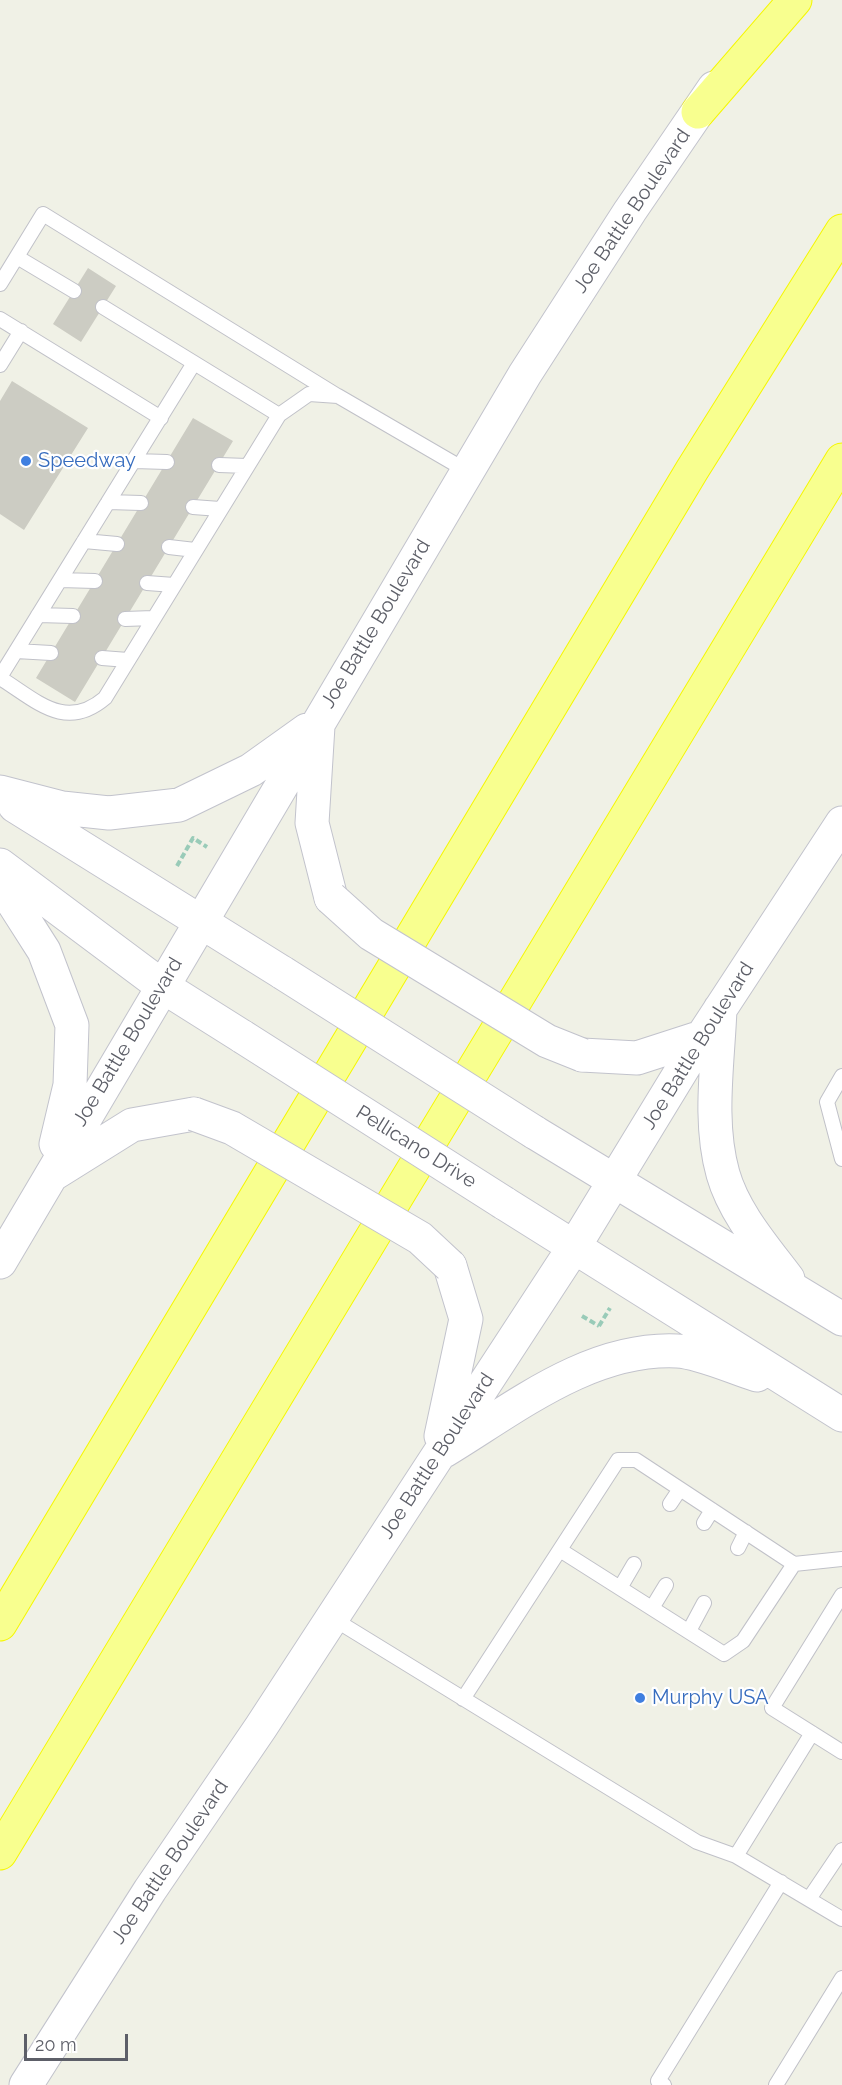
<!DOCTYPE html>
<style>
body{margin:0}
#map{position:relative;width:842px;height:2085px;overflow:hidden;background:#f0f1e6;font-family:Raleway,sans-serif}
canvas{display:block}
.scale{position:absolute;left:24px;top:2034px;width:104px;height:27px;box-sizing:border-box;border:3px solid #5d5f68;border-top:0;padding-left:8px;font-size:18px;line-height:21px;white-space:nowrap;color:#5d5f68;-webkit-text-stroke:4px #fff;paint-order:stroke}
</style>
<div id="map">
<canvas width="842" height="2085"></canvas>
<div class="scale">20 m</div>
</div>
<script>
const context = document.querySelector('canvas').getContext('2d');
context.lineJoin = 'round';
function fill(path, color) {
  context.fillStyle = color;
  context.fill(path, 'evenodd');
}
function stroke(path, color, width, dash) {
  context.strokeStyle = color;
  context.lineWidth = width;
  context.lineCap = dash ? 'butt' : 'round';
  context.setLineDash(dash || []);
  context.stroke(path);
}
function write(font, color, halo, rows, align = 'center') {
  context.font = font + ' Raleway,sans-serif';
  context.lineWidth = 4.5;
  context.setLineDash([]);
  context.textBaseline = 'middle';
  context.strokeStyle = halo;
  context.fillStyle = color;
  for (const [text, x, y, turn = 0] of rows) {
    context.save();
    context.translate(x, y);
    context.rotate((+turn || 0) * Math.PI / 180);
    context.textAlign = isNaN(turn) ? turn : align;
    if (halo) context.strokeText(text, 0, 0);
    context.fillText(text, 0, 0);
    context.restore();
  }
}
fill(new Path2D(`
 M88,268L116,286L81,342L53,324Z
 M12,381L88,428L24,530L0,514V401Z
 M193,418L233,441L75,702L36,678Z`), '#ccccc3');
const lane = new Path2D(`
 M17,257L74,291
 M0,284L43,214L336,395
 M103,307L279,415
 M0,319L161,418
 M0,365L21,331
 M134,461L167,462
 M219,465L247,466
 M108,502L141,503
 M193,507L220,509
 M84,541L117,544
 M169,547L195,550
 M60,580L95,581
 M147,583L174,585
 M38,615L73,616
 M125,619L153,618
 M16,651L51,653
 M102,658L128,660
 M0,677L194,363
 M0,678C36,700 65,732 105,698L279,415L309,394L338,396L467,471
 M842,1076L827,1102L842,1159
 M670,1504L680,1489
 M704,1523L712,1510
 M738,1548L746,1532
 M794,1564L842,1559
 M620,1588L634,1564
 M842,1595L772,1708L842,1752
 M652,1608L666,1585
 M332,1618L697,1842L736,1856L842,1919
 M689,1631L704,1603
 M463,1699L618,1460H636L794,1564L743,1641L724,1654L560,1550
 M736,1856L812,1733
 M809,1899L842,1850
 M664,2085L658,2081L781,1882
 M776,2085L842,1978`);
const secondary = new Path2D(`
 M318,726L312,823L331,898
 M0,792L62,808L109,813L179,805L251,770L307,730
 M15,806L283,973
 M0,865L162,986L243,1037
 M0,882L44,951L72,1025L70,1085L56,1144
 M720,1009C718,1063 708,1121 723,1174C734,1213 764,1247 788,1279
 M582,1055L637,1058L702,1037
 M534,1132L842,1319
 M52,1175L132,1125L194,1114
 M504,1203L842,1415
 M0,1262L525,374L630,211L714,88
 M441,1436L466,1319L450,1266
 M444,1451C515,1408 590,1347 677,1351C700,1352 734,1368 757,1375
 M26,2085L150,1890L261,1727L574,1247L702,1037L842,823`);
const highway = new Path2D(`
 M698,112L795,0
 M0,1624L692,470L842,231
 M0,1853L842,460`);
stroke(lane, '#c0c1c8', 16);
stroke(secondary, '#c2c3cc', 35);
stroke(highway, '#f5f700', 35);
stroke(new Path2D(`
 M177,866L193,838L207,847
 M582,1316L599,1326
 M599,1326L610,1308`), '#99cbb8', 4, [6, 3]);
stroke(lane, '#fff', 14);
stroke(secondary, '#fff', 33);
stroke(highway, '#f8ff8f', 33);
const secondaryBridge = new Path2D(`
 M331,898L371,934L547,1041L582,1055
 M283,973L534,1132
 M243,1037L504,1203
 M194,1114L232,1128L420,1238L450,1266`);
stroke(secondaryBridge, '#c2c3cc', 35, []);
stroke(secondaryBridge, '#fff', 33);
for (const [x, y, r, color] of [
 [26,461,6,"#3f7fe0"],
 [640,1698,6,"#3f7fe0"]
]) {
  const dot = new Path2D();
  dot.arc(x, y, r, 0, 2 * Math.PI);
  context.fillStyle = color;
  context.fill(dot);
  stroke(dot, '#fff', 2);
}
write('20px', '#5d5f68', '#fff', [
 ["Joe Battle Boulevard",632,211,-56],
 ["Joe Battle Boulevard",376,624,-59],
 ["Joe Battle Boulevard",128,1042,-59],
 ["Joe Battle Boulevard",698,1046,-58],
 ["Pellicano Drive",416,1147,32],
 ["Joe Battle Boulevard",437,1456,-57],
 ["Joe Battle Boulevard",170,1862,-56]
]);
write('20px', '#366cbe', '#fff', [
 ["Speedway",38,461],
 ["Murphy USA",652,1698]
], 'left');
</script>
